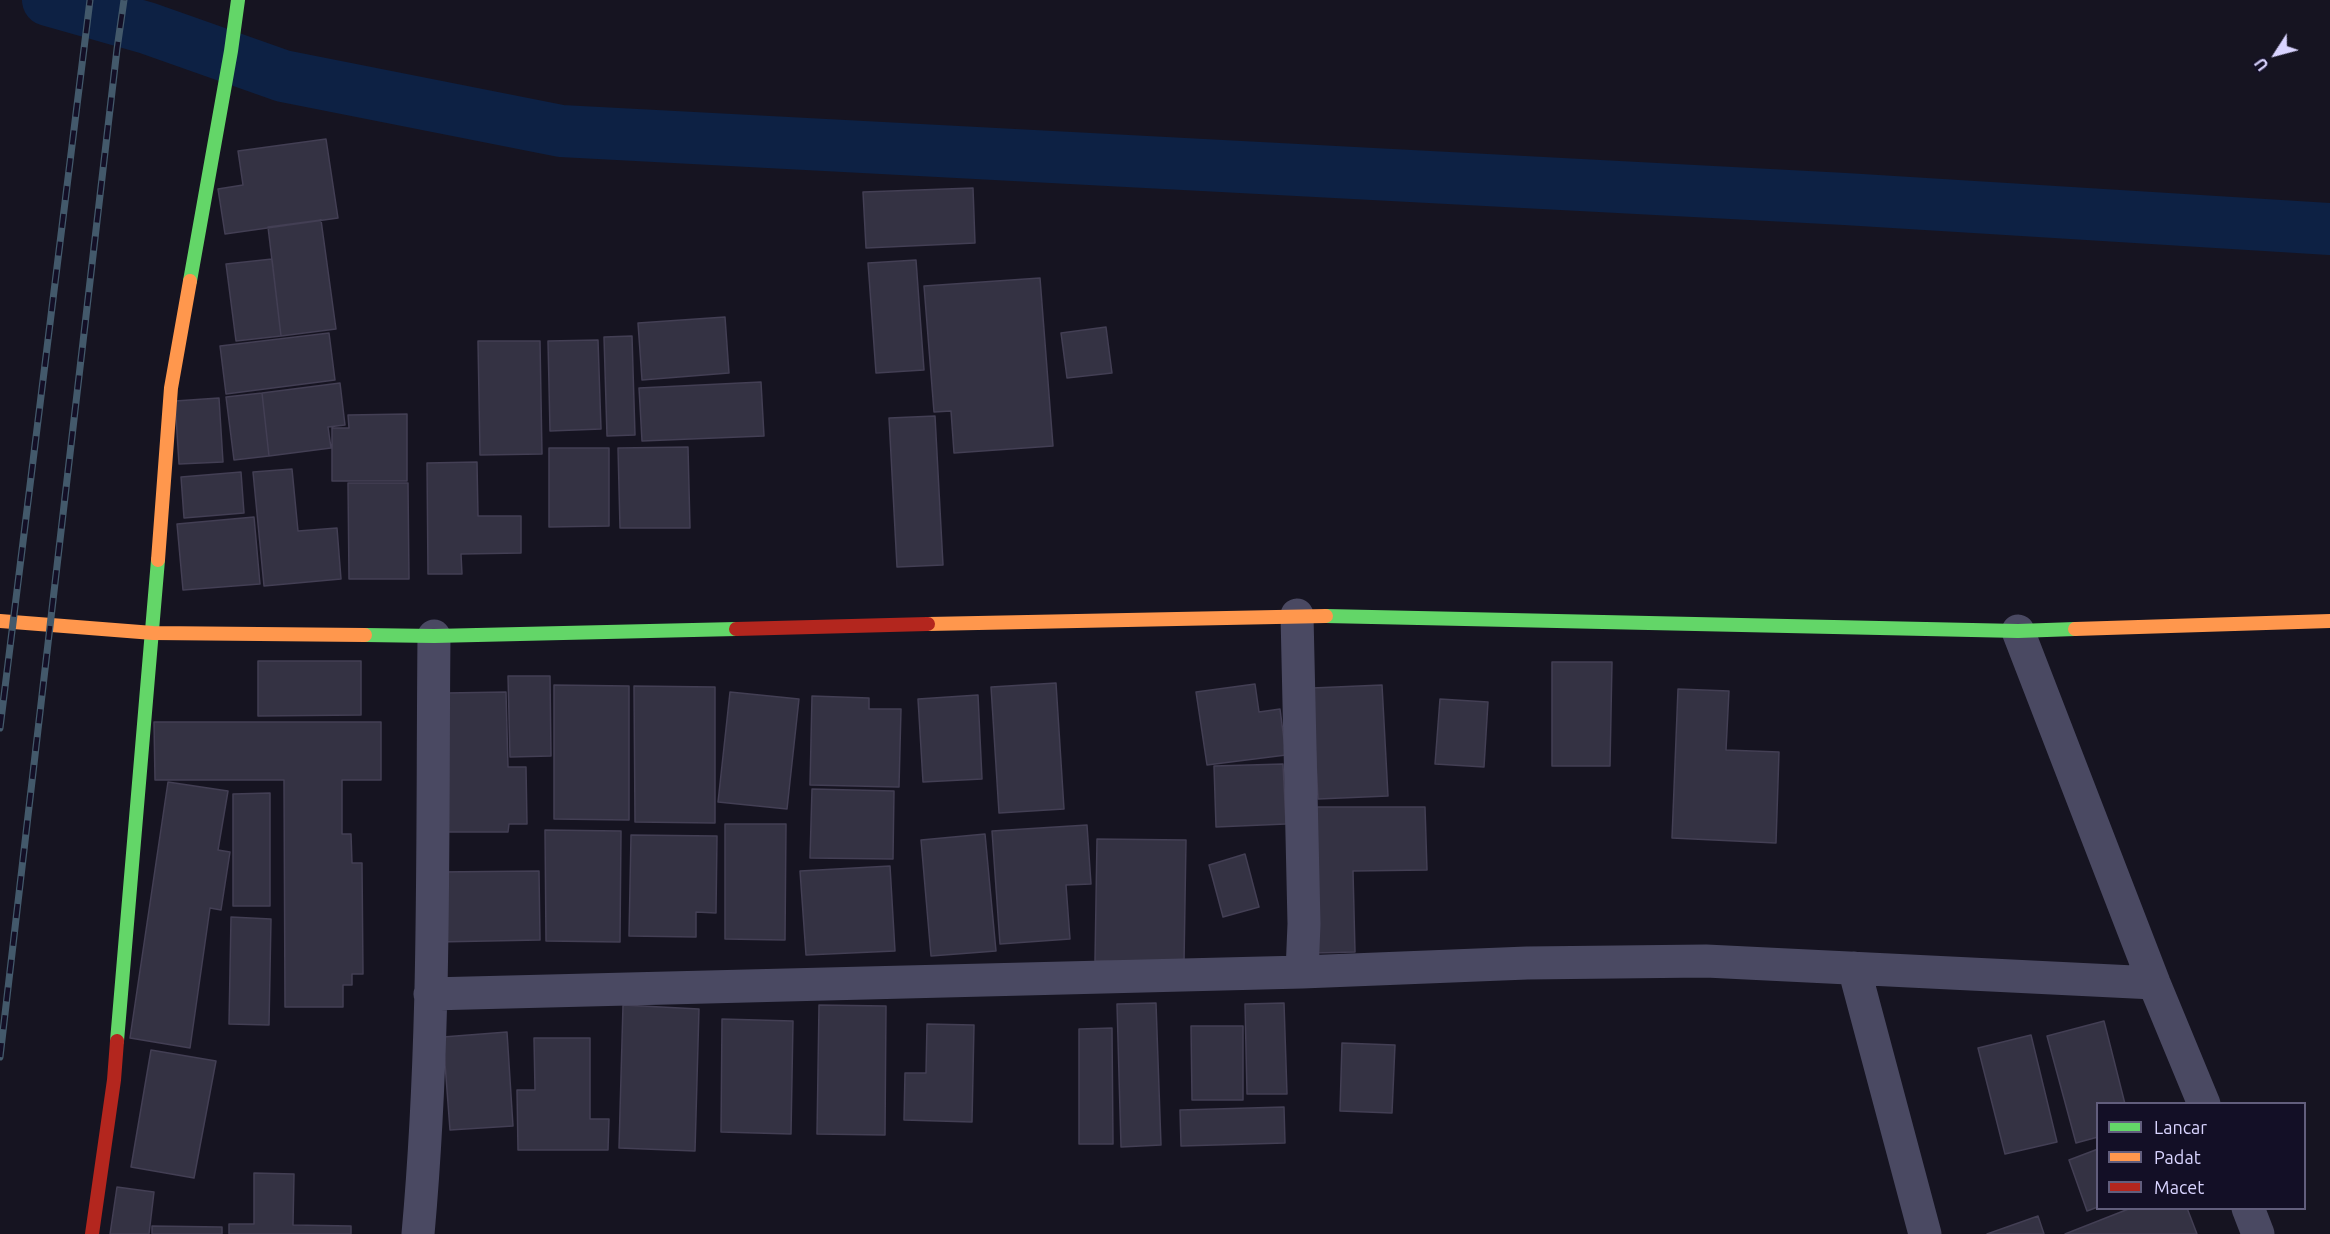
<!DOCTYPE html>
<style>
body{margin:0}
#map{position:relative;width:2330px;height:1234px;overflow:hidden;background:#161421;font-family:Ubuntu,sans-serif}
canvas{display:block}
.legend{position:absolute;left:2096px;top:1102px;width:210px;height:108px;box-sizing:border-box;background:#130f26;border:2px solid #625e7d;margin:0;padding:8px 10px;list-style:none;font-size:18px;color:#d9d4ff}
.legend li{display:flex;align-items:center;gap:12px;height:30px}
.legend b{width:30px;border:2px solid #625e7d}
.north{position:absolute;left:2246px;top:24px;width:60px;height:60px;-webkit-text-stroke:4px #130f26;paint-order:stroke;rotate:234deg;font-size:16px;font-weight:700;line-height:24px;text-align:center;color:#d9d4ff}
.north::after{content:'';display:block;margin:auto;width:21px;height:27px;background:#d9d4ff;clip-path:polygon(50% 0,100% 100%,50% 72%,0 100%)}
</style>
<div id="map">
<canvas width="2330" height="1234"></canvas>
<ul class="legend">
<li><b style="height:8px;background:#63d668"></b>Lancar</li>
<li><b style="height:8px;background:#ff974d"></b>Padat</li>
<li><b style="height:8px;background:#b3261e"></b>Macet</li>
</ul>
<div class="north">U</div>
</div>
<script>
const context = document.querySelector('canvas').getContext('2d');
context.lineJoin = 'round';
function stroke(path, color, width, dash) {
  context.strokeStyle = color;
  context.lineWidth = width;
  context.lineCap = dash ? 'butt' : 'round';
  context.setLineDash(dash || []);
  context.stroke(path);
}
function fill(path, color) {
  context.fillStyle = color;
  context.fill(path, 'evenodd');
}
stroke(new Path2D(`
 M48,0L147,28L283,76L561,131L1845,199L2330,229`), '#0d2144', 52);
const building = new Path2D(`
 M326,139L338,218L225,234L218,189L243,185L238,151Z
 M973,188L975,243L866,248L863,192Z
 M321,220L336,329L281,336L268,227Z
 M272,259L281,336L236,341L226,264Z
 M916,260L924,370L876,373L868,263Z
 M1040,278L1053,446L954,453L951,411L934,412L924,286Z
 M725,317L729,373L642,380L638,323Z
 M1106,327L1112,373L1067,378L1061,333Z
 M329,333L335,380L226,394L220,346Z
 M632,336L635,435L607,436L604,337Z
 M598,340L601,429L550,431L548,341Z
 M478,341H540L542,454L480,455Z
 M761,382L764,436L642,441L639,388Z
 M340,383L345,425L328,427L331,448L269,456L262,393Z
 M262,393L269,456L234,460L226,397Z
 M219,398L223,462L179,464L175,401Z
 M407,414V481H332V428H349L348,415Z
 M935,416L943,565L897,567L889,418Z
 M688,447L690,528H620L618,448Z
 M549,448H609V526L549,527Z
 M477,462L478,516H521V553L461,554L462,574H428L427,463Z
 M292,469L298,531L337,528L341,579L264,586L253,472Z
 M241,472L244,513L184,518L181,477Z
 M348,483H408L409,579H349Z
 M254,517L260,584L183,590L177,524Z
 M258,661H361V715L258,716Z
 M1552,662H1612L1610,766H1552Z
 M508,676H550L551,756L510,757Z
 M1056,683L1064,809L999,813L991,687Z
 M1255,684L1259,712L1280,709L1286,755L1207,765L1196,692Z
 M554,685L629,686V820L554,819Z
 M1382,685L1388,796L1318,799L1312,688Z
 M634,686L715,687V823L635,822Z
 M1678,689L1729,691L1726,750L1779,752L1776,843L1672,838Z
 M506,692L508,767H526L527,824H509L508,832H448L446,693Z
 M730,692L799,699L787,809L718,802Z
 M978,695L982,779L923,782L918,699Z
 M812,696L869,698V709H901L899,787L810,785Z
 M1440,699L1488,702L1484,767L1435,764Z
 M154,722H381V780H342V834H351L352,863H362L363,974H352V985H343V1007H285L284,780H155Z
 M1283,764L1286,824L1216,827L1214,766Z
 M168,782L228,791L218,850L230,852L221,910L210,908L190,1048L130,1038Z
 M812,789L894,791L893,859L810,858Z
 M270,793V906H233V794Z
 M1311,807H1425L1427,870L1353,871L1355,952L1313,953Z
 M725,824H786L785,940L725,939Z
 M1087,825L1091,884L1066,885L1070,939L1000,944L992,831Z
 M545,830L621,831L620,942L546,941Z
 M985,834L996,951L931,956L921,840Z
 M631,835L717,836L716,913L696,912V937L629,936Z
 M1097,839L1186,840L1184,963L1095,961Z
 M1245,854L1259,907L1223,917L1209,865Z
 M890,866L895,951L806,955L800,871Z
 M539,871L540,940L437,942L436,872Z
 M231,917L271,919L269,1025L229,1024Z
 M1156,1003L1161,1145L1121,1147L1117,1004Z
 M1284,1003L1287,1094H1247L1245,1004Z
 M623,1005L699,1009L695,1151L619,1148Z
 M819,1005L886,1006L885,1135L817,1134Z
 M722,1019L793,1021L791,1134L721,1132Z
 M2104,1021L2125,1104H2098V1137L2076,1143L2047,1036Z
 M927,1024L974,1025L972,1122L904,1120L905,1073H926Z
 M1191,1026H1243V1100H1192Z
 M1112,1028L1113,1144H1079V1029Z
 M507,1032L513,1126L450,1130L443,1037Z
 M2031,1035L2057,1142L2005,1154L1978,1048Z
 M534,1038H590V1119H609L608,1150H518L517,1090H535Z
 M1342,1043L1395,1045L1392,1113L1340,1111Z
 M151,1050L216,1061L194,1178L131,1167Z
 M1284,1107L1285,1143L1181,1146L1180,1110Z
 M2098,1149V1207L2087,1211L2069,1160Z
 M254,1173L294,1174L293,1225L351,1226V1234H229V1224H254Z
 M117,1187L154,1192L149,1234H110Z
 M2131,1208H2187L2197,1234H2065Z
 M2038,1216L2044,1234H1987Z
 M152,1226L222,1227V1234H152Z`);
fill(building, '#343243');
stroke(building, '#433f54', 1.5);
stroke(new Path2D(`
 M2018,631L2154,983L2204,1104
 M1854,968L1925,1234
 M1302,972L1527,963L1706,961L2154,983
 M430,994L1302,972L1304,924L1297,615
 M2248,1208L2258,1234
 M418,1234C436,1036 432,835 434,636`), '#4a4962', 33);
stroke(new Path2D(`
 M190,281L231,51L238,0
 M1326,616L2018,631L2075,629
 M365,635L434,636L736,629
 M117,1041L158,560`), '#63d668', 14);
stroke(new Path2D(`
 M158,560L171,388L190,281
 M0,621L153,633L365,635
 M928,624L1326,616
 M2075,629L2330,621`), '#ff974d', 14);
stroke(new Path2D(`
 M736,629L928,624
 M92,1234L114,1080L117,1041`), '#b3261e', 14);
const rail = new Path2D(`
 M0,728L90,0
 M0,1057L117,49L124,0`);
stroke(rail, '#43596b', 7);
stroke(rail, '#130f26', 4.5, [14]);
</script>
